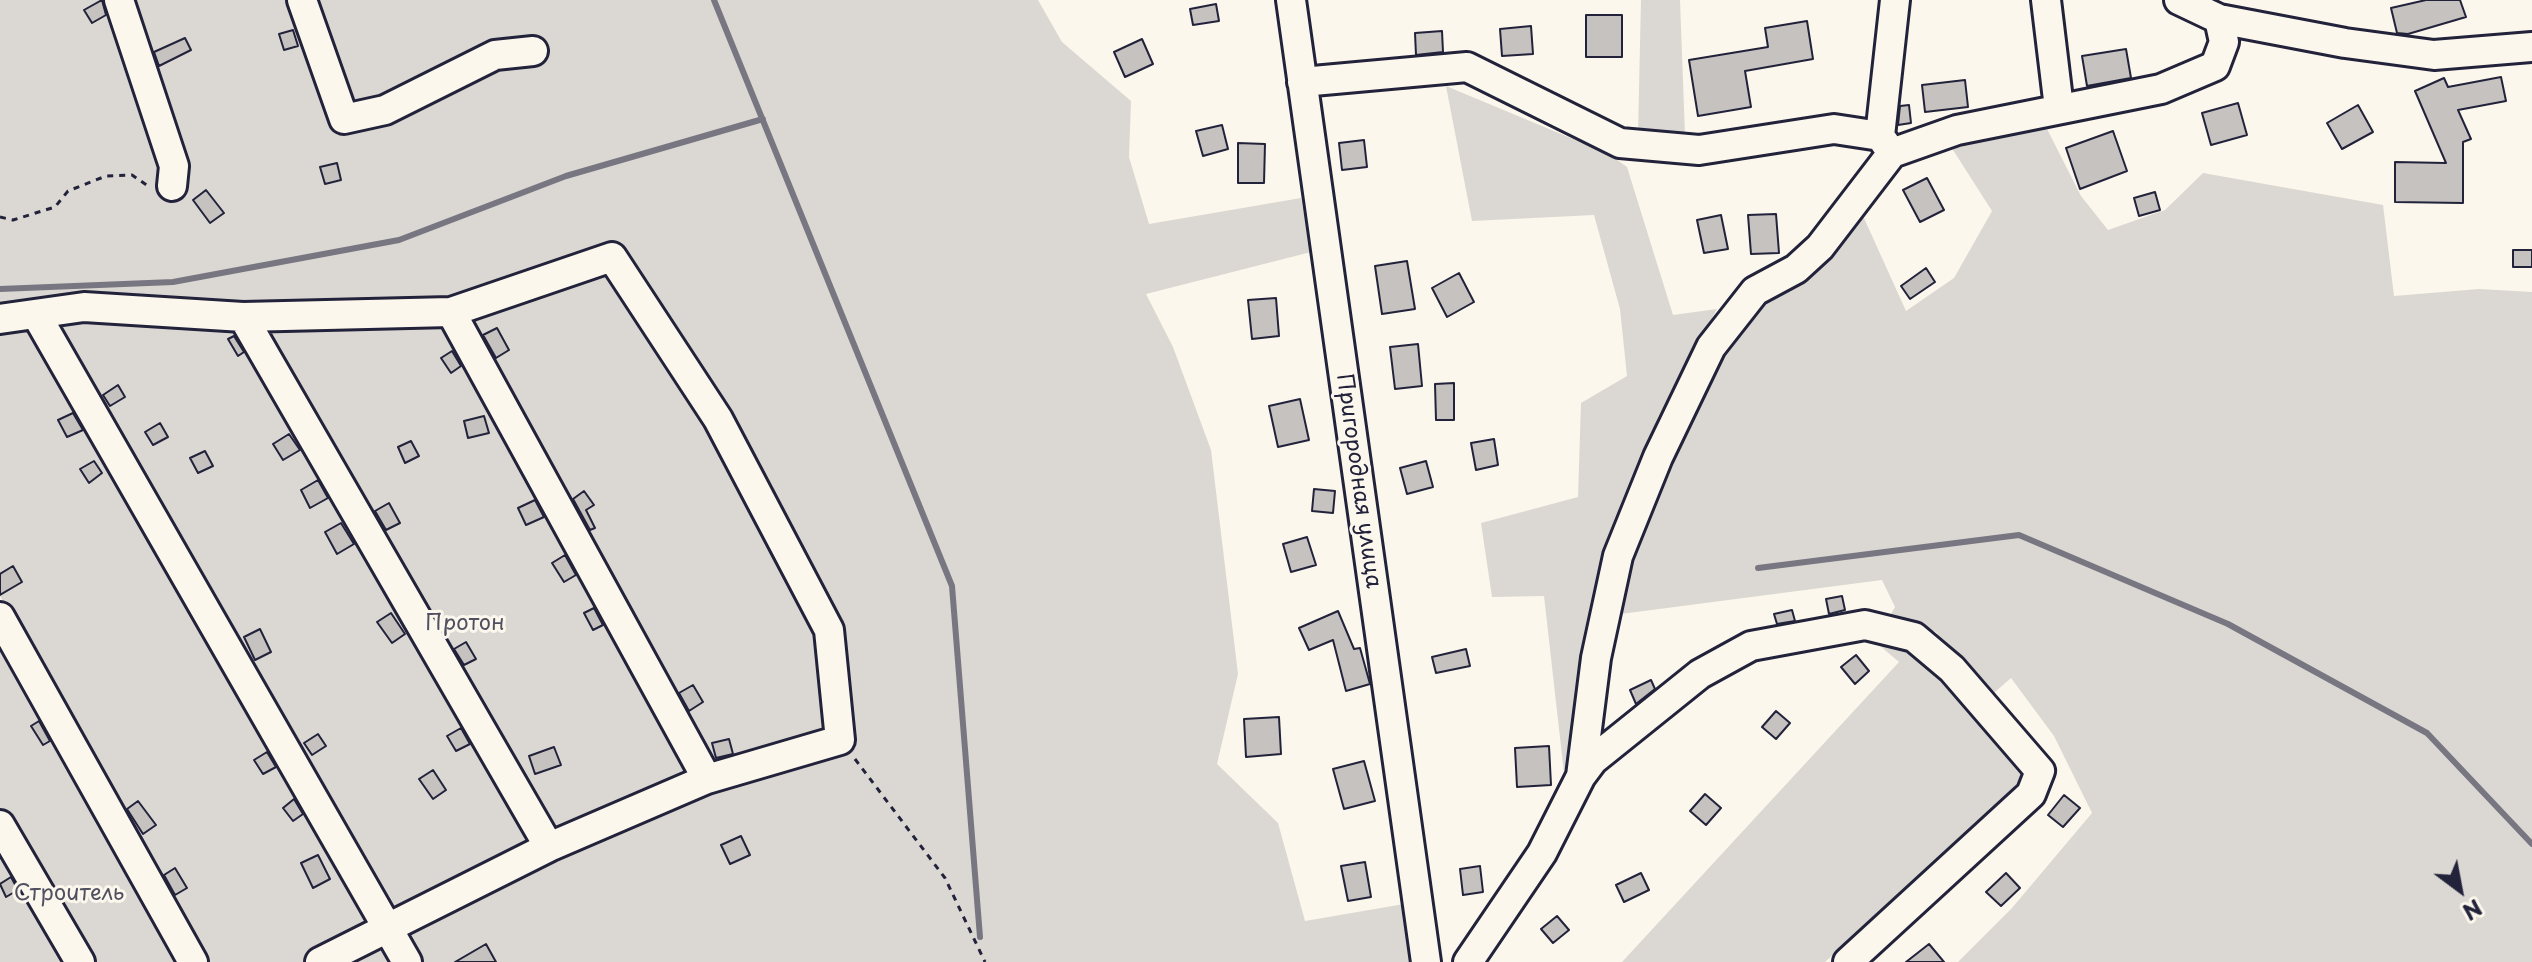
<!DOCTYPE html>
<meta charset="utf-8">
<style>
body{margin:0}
#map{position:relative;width:2532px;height:962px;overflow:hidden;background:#fbf7ec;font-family:"Playpen Sans",sans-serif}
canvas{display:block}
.north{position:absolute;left:2420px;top:850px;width:80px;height:80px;-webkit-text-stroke:6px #fbf7ec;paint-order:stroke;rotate:148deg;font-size:22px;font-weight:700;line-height:32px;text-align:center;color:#22223b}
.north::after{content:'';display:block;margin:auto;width:28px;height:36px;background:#22223b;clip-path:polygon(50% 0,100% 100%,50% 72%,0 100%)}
</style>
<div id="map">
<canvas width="2532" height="962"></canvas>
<div class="north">N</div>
</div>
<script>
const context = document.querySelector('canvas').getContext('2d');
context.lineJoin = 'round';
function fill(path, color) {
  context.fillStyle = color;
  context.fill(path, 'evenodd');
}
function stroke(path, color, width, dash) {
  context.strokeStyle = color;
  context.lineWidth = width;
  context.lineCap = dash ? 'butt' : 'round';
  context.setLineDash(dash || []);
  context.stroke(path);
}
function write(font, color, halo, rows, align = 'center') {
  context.font = font + ' "Playpen Sans",sans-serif';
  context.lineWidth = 6;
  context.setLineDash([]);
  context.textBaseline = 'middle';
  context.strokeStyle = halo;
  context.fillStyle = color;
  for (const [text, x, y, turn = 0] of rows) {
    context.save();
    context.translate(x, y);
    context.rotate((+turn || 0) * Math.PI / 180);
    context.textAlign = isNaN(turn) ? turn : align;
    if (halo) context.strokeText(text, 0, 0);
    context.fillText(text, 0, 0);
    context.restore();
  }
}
fill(new Path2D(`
 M0,0H1038L1062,42L1131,101L1129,157L1149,224L1301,198L1311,252L1146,294L1173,347L1211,450L1238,674L1217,764L1278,823L1305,921L1410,903L1417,962H201L0,596Z
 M1641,0H1680L1685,135L1638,134Z
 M1446,86L1609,154L1627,167L1673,315L1717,309L1658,417L1609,554L1573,772L1565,782L1544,596L1492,597L1481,523L1578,497L1581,403L1627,376L1620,309L1594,215L1472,221Z
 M2041,117L2081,196L2108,230L2165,210L2203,173L2383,205L2394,296L2479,289L2532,292V962H1958L2012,908L2092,813L2054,736L2011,678L1987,699L1936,632L1890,616L1895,607L1882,580L1613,615C1644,513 1696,387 1761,302C1773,286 1799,284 1814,272C1829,260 1847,225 1859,207L1906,311L1954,278L1992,211L1946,139Z
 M0,633L186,962H0Z
 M1866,634L1910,647L2026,772L1998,806L1825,962H1622L1899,662Z`), '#dbd8d3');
stroke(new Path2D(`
 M714,0L952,586L980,937
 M0,289L173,282L399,240L566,176L763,119
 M1758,568L2019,535L2228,624L2427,733L2532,844`), '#787681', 6);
const building = new Path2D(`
 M102,0L106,15L92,23L84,10Z
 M2426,0H2460L2466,17L2408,34L2397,33L2391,8Z
 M1216,4L1219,21L1193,25L1190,9Z
 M1586,15H1622V57H1586Z
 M1807,21L1813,59L1745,71L1751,107L1698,116L1689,60L1768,47L1765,28Z
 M1531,26L1533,54L1502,56L1500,29Z
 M293,30L298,46L284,50L279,34Z
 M1442,31L1443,52L1416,55L1415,33Z
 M185,38L191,50L159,66L154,52Z
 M1142,39L1153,64L1125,77L1114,52Z
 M2126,49L2131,78L2087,86L2082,56Z
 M2501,77L2506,101L2458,110L2471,139L2463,142V203L2395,202V162L2446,163L2415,91L2444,78L2448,87Z
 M1965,80L1968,107L1925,112L1922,85Z
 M2238,103L2247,135L2211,145L2202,113Z
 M1909,105L1911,123L1898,125L1900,106Z
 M2358,105L2373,132L2342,149L2327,123Z
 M1222,125L1228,149L1203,156L1196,131Z
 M2113,131L2127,171L2080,189L2066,148Z
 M1364,140L1367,167L1342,170L1339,143Z
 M1238,143L1265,144L1264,183H1238Z
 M337,163L341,180L325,184L320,167Z
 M1927,178L1944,210L1920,222L1903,190Z
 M206,190L224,213L210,223L193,200Z
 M2155,192L2160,210L2139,216L2134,198Z
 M1776,214L1779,253L1751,254L1748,215Z
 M1721,215L1728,249L1704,253L1697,220Z
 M2513,250H2532V267H2513Z
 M1407,261L1415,309L1382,314L1375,266Z
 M1926,268L1935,282L1910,299L1901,286Z
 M1459,273L1474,302L1447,317L1432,288Z
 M1276,298L1279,336L1252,339L1248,300Z
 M497,328L509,350L496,358L483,335Z
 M234,336L244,352L238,356L228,339Z
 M1418,344L1422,386L1395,389L1390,347Z
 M452,351L461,366L451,373L441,358Z
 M1454,383V420H1436L1435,384Z
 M118,385L125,397L110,406L103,395Z
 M1300,399L1309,440L1278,447L1269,406Z
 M73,413L83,430L67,437L58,420Z
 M484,416L489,433L468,438L464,421Z
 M160,423L168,437L153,445L145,432Z
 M289,434L300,450L283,460L273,444Z
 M1494,439L1498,465L1476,470L1471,443Z
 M411,441L419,456L405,463L398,447Z
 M205,451L213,466L198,473L190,458Z
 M94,461L102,473L89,483L80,469Z
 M1426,461L1433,487L1407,494L1400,468Z
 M318,480L328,498L310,508L301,490Z
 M1314,489L1335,491L1333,513L1312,511Z
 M584,491L594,505L586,510L595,528L590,530L573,499Z
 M535,500L544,517L526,525L518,508Z
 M389,503L400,523L386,530L375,511Z
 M341,523L354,544L337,554L325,532Z
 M1307,537L1316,565L1291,572L1283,544Z
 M565,555L576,575L564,582L552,563Z
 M13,566L22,582L0,595V574Z
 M1842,596L1845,610L1829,614L1826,599Z
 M594,608L603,625L593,630L584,613Z
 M1792,610L1795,621L1777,624L1774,614Z
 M1338,611L1354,649L1360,648L1370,684L1346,691L1333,640L1309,650L1299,628Z
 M391,613L405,634L392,643L377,622Z
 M260,629L271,652L255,660L244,637Z
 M466,642L476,659L464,665L454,649Z
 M1466,649L1470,666L1436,673L1432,657Z
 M1856,655L1869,671L1855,684L1841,667Z
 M1651,680L1655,689L1636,704L1630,690Z
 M693,685L703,702L689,711L679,693Z
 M1776,711L1790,723L1776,739L1762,727Z
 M1279,717L1281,754L1246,757L1244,719Z
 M39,721L50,741L43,745L31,726Z
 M461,728L470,744L456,751L447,736Z
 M318,734L326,746L312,755L304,743Z
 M729,739L733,754L716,758L712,743Z
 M1549,746L1551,785L1517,787L1515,748Z
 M554,747L561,765L535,774L529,756Z
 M267,752L276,767L263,774L254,760Z
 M1364,761L1375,801L1344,809L1333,769Z
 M433,770L446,790L433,799L419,779Z
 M1705,794L1721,808L1706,825L1690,811Z
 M2064,795L2080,808L2063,827L2048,815Z
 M294,799L303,814L293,821L283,808Z
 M138,801L156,825L143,834L127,809Z
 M741,836L750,855L730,864L721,845Z
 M318,855L330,879L313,888L301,863Z
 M1365,862L1371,897L1348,901L1341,866Z
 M1480,866L1483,892L1463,895L1460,869Z
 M175,868L187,888L175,895L164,875Z
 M1641,873L1649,890L1624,902L1616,885Z
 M2006,873L2020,888L2001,906L1986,892Z
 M11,877L18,890L6,897L0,884Z
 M1557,916L1569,930L1553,943L1541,929Z
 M486,944L496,962H455Z
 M1929,944L1944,962H1906Z`);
fill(building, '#c6c2c0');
stroke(building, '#22223b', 2);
const minor = new Path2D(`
 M119,0L174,166L172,186
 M302,0L344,119L385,110L495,55L533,51
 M1291,0L1426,962
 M2046,0L2059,108
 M2179,0L2219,19L2345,43L2434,55L2532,47
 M1302,82L1467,67L1620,143L1699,150L1834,129L1880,136L1892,153
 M1880,136L1895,0
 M37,316L407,962
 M243,317L549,847
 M0,319L84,307L243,317L451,312
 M0,617L193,962
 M1581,776L1596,658L1618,556L1658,457L1711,347L1755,291L1796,269L1820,247L1892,153L1957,130L2161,89L2215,66L2224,42L2219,19
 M0,825L80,962
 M320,962L549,847L707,779L840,740L829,630L718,419L612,257L451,312L707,779
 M1468,962L1542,853L1581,776L1593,760L1700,674L1751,646L1865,625L1914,637L1952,669L2040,771L2031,794L1848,962`);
stroke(minor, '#22223b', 34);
stroke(new Path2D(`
 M0,217L13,220L55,207L68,191L106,176L132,175L148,186
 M855,759L945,878L985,962`), '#22223b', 3, [6, 6]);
stroke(minor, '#fbf7ec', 28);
write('22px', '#22223b', '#fbf7ec', [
 ["Пригородная улица",1358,481,82]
]);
write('22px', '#505061', '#fbf7ec', [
 ["Протон",465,624],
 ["Строитель",69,894]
]);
</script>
